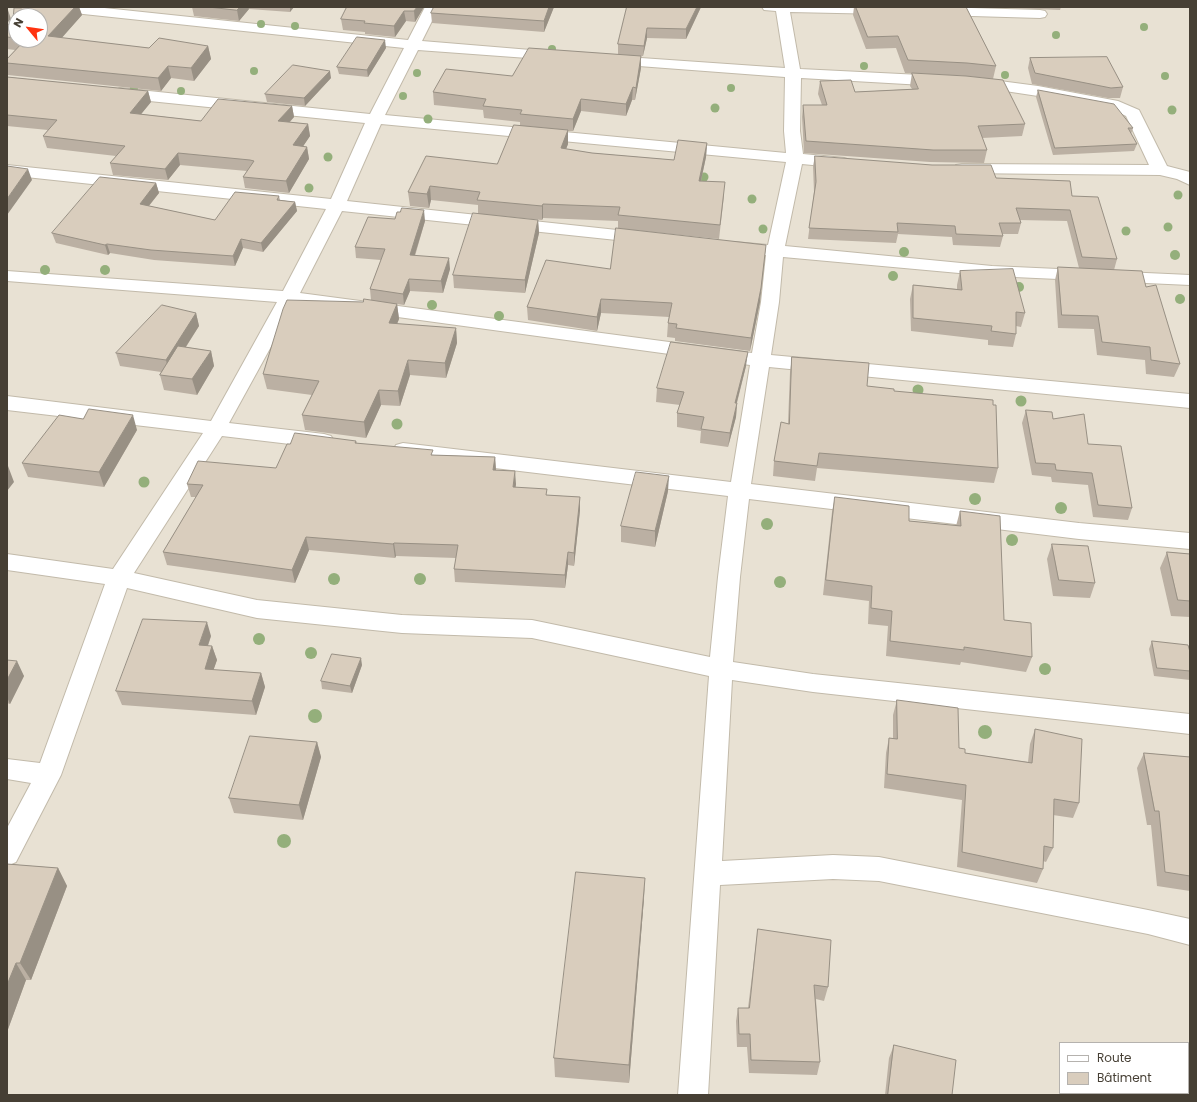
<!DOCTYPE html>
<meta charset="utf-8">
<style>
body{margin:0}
#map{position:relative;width:1197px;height:1102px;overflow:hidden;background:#f3efe5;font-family:Poppins,sans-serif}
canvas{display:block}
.frame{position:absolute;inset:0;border:8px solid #463f34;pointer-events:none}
.legend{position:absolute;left:1059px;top:1042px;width:130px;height:52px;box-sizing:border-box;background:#fff;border:1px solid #b5b2ae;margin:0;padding:5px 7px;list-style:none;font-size:12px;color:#463f34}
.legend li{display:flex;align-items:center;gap:8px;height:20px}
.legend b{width:20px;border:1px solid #b5b2ae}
.north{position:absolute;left:8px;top:8px;width:40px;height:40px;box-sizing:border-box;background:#fff;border:1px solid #b5b2ae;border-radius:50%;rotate:299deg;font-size:11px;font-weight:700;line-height:16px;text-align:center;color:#463f34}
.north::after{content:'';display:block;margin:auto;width:14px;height:18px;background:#ff3310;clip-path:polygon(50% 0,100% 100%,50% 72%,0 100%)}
</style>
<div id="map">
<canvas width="1197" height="1102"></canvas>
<div class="frame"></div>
<ul class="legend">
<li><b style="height:5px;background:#fff"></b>Route</li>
<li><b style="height:11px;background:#d9cdbd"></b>Bâtiment</li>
</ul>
<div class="north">N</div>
</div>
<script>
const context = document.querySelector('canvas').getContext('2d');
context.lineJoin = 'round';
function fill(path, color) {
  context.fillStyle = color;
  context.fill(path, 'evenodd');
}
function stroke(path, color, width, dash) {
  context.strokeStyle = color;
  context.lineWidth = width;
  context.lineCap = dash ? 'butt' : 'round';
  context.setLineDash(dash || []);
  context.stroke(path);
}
fill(new Path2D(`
 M7,7H1190V1095H7ZM16,16H40V40H16ZM1060,1043H1188V1093H1060Z`), '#e8e1d3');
const street = new Path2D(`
 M48,7H95L408,40L425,7H439L422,41L555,52L560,53L562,56L560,59L555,60L418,50L385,115L786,153L784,131L785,77L612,64L607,63L605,60L607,57L612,56L785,68L776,11L764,10L762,7H889L891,10L889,13L884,14L790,12L800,69L941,76L946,78L949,81L946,84L941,86L801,78L800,131L803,154L844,158L850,160L852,163L850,166L844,168L802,164L785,246L992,266L1190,275V285L992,276L783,257L779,302L771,355L1190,394V408L769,367L751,484L1079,523L1190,533V549L1079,539L749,499L740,577L733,662L813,674L1190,714V734L813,692L732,680L722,861L833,855L879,857L1148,910L1190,919V945L1148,934L879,881L833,879L720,885L708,1095H678L709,676L532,638L402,633L257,618L127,588L61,775L16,862L7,866V828L31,783L7,779V759L40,763L105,584L7,570V554L113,569L203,433L7,410V396L211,421L277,302L7,281V271L283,291L326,209L7,175V165L331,199L365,123L120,98L115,96L112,93L115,90L120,88L370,114L404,48L55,11L50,10ZM381,124L786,162L768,245L734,242L728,243L725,247L728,251L766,255L761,302L752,353L300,293L342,211L645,243L651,242L654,238L651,234L645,233L347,201ZM295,303L750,365L731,482L403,443L396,445L393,450L396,455L403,457L728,496L718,577L710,657L532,620L402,615L257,600L134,573L222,436L324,448L331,446L334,441L331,436L324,434L229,423Z
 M937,7L1040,10L1045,11L1047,14L1045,17L1040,18L938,15L933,14L931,11Z
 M977,78L1038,86L1118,101L1139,110L1167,166L1190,172V185L1177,179L1160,175L956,173L954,169L956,165L962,164L1149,165L1126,116L1114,110L1038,96L972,86L969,83L972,80Z`);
stroke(street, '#c2baaa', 2);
fill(street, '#fff');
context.fillStyle = '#94af7b';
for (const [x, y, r] of [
 [261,24,4],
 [295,26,4],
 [1144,27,4],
 [1056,35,4],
 [552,49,4],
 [864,66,4],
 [254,71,4],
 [417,73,4],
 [1005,75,4],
 [1165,76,4],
 [134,88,4],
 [731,88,4],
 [181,91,4],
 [403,96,4],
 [715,108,4.5],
 [1172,110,4.5],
 [428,119,4.5],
 [328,157,4.5],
 [704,177,4.5],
 [309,188,4.5],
 [1178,195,4.5],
 [752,199,4.5],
 [1168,227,4.5],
 [763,229,4.5],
 [1126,231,4.5],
 [904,252,5],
 [1175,255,5],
 [45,270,5],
 [105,270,5],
 [893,276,5],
 [1019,287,5],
 [1180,299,5],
 [432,305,5],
 [499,316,5],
 [918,390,5.5],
 [1021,401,5.5],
 [397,424,5.5],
 [144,482,5.5],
 [975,499,6],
 [1061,508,6],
 [767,524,6],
 [1012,540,6],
 [334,579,6],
 [420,579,6],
 [780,582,6],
 [259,639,6],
 [311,653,6],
 [1045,669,6],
 [315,716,7],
 [985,732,7],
 [284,841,7]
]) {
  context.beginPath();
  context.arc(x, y, r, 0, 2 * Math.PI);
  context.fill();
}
fill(new Path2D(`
 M23,7H79L82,15L61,38L149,48L208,46L211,59L194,81L171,78L161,91L8,75L7,73V59L15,50L7,49V26L13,20L21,8ZM16,16L40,40H16Z
 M192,7H294L290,12L249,9L239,21L194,16Z
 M347,7H424L415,22L406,21L395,37L365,34V32L343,30L341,19Z
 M434,7H554L544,32L432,23L431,13Z
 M627,7H701L686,39L647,38L643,56H641V68L635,100H632L626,116L581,111L573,131H568V144L566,149L592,153L674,160L707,143L706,157L701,181L724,196L719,239L622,229L760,302L750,351L675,341V338L667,337L668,323L669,317L601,313L597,331L528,320L527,307L610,269L618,228V221L543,218L542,220L478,214V205L431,200L429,208L410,206L408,192L497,164L520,125V122L484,118L483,110L434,105L433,92L618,54V44Z
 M854,7H966L996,66L993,79L964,76L905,73L896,48L866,49L853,15Z
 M1010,7H1061L1060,10L1010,8Z
 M386,48L368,77L339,74L337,67Z
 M1030,58L1123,87L1120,98H1108L1032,84L1028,68Z
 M912,73L1025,124L1022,136L982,138L987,150L984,163L930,162L804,153L802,117L803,105H822L818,94L820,81L855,92L912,89L910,86Z
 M7,77L148,91L151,102L141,114L201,121L292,106L294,117L290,122L308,124L310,136L303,146L307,147L309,159L289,193L245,188L243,177L247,171L180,165L168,180L113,175L110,163L116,156L47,148L43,136L48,130L7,126Z
 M331,78L305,106L267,102L265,94Z
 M1038,90L1133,128L1131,134L1137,144L1134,151L1053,155L1036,97Z
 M815,156L996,178L1072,196L1117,259L1114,270L1146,287L1180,364L1174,377L1146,374L1145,360L1097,355L1094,329L1058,328L1055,280L1058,267L1079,268L1067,221L1019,220L1021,223L1018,234H1002L1003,236L1000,247L953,245L952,237L898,234L896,243L808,239L814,192L813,166Z
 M156,183L159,193L149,206L215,220L279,196L280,200L295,202L297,211L263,252L243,248L235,266L154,260L110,253L108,255L56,243L52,233Z
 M538,220L539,233L525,293L454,288L453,275Z
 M425,221L415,256L450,269L443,293L410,291L404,305L397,304L399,319L397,324L456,328L457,343L446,378L410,375L400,406L381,405L366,438L305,430L302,415L312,395L267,389L263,374L363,302L371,300L370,289L381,260L356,258L355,247Z
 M960,271L1025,313L1021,327L1016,326V334L1013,347L988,345V340L911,331L910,299L913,285L957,289V285Z
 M196,313L199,326L186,347L211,351L214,366L197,395L164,390L160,375L161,372L120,366L116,353Z
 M792,357L867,386L894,391L998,468L994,483L817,468L815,481L773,476L774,461L788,423L790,372Z
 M746,366L737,403L736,417L728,447L700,443L701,431L677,427V413L680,405L656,402L657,388Z
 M1026,410L1053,419L1088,444L1132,508L1128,520L1093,517L1088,485L1052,482L1051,477L1032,475L1022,423Z
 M137,430L104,487L28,477L22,463Z
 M356,441L357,443L434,455L495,457L496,470L516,484L515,487L547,495L580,497V510L574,566L568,565L565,588L455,582L454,569L456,558L396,556L395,558L309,550L295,583L167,565L163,552L196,497H191L187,484L276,468L290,444Z
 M668,491L655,547L621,542V526Z
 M835,497L909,521L956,526L960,511L1004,620L1032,657L1026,672L961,662L960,665L886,656L888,626L868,624L869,601L823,595L832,512Z
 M1052,544L1095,583L1090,598L1053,596L1047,559Z
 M1167,552L1190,554V617L1171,616L1160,568Z
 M211,636L208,646H212L217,660L213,670L261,673L265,687L256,715L122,705L116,691Z
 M1152,641L1190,652V680L1154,676L1149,649Z
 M7,660L24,676L10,704L7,703Z
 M362,665L352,693L322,689L321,681Z
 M897,700L965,753L1028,762L1030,744L1035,729L1079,803L1073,818L1053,815V848L1046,862L1043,861V869L1037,883L957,867L962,800L884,788L886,753L889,738H893V715Z
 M317,742L321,757L303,820L234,813L229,798Z
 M1144,753L1190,757V891L1157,886L1151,825H1147L1137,768Z
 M7,864L58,868L67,886L31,980H26L7,1032Z
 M644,898L629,1083L555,1077L554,1058Z
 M758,929L828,987L824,1001L816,999L820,1062L817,1075L749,1073L747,1047H737L736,1021L738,1008H748L756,943Z
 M894,1045L952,1095H885L889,1058Z`), '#bbb0a3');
fill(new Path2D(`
 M7,7L11,19L7,23Z
 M75,7H79L82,15L52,49L48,36Z
 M240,7H248L249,9L239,21L237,10Z
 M290,7H294L290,12Z
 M417,7H424L415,22L414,11Z
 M549,7H554L544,32V21Z
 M697,7H701L686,39V29Z
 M404,11L406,21L395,37L394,26Z
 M647,28V38L643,56L644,46Z
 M385,40L386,48L368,77L367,70Z
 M208,46L211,59L194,81L191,68Z
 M641,56V68L635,100L636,88Z
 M168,66L171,78L161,91L158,78Z
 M330,71L331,78L305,106L304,98Z
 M633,87L632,100L626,116V104Z
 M148,91L151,102L133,124L130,113Z
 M581,99V111L573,131V119Z
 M292,106L294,117L280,132L278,121Z
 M308,124L310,136L296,157L293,145Z
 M568,130V144L561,162V148Z
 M707,143L706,157L698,194L699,181Z
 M307,147L309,159L289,193L286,181Z
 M178,153L180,165L168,180L165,169Z
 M28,169L32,180L7,215V199Z
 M156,183L159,193L143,213L140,204Z
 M430,186L431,200L429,208L427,194Z
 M295,202L297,211L263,252L261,243Z
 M543,204V218L542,220V206Z
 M424,210L425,221L411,267L410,255Z
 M538,220L539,233L525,293V280Z
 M241,239L243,248L235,266L233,256Z
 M107,244L110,253L108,255L105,245Z
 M766,245L760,302L750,351L751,338Z
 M449,258L450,269L443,293L441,281Z
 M409,279L410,291L404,305L403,294Z
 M601,299V313L597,331V317Z
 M397,304L399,319L391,338L389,323Z
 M196,313L199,326L169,373L166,360Z
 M456,328L457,343L446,378L445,363Z
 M211,351L214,366L197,395L192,379Z
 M748,352L746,366L733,417L735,403Z
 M408,360L410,375L400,406L398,391Z
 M379,390L381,405L366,438L364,422Z
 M737,403L736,417L728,447L730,433Z
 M133,415L137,430L104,487L99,472Z
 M495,457L496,471L493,470Z
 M8,466L14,482L7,491V467Z
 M515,471L516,484L514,500L513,487Z
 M669,476L668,491L655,547V531Z
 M580,497V510L574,566V553Z
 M306,537L309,550L295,583L292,570Z
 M394,543L396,556L395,558L393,544Z
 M568,552V565L565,588V575Z
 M207,622L211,636L203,659L199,645Z
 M212,646L217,660L209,683L205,669Z
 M361,658L362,665L352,693L350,686Z
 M17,661L24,676L10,704L7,697V680Z
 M261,673L265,687L256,715L252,701Z
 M317,742L321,757L303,820L299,805Z
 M58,868L67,886L31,980L20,963Z
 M645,878L644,898L629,1083V1065Z
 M16,963L26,980L7,1032V985Z`), '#989084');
const building = new Path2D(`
 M23,7H75L48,36L149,48L159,38L208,46L191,68L168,66L158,78L7,63V59L25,40H40V16H16V38L7,37V26L13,20L14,8H21Z
 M209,7H240L237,10Z
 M347,7H417L414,11H404L394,26L364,23L365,21L341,19Z
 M434,7H549L544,21L431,13Z
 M627,7H697L686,29L647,28L644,46L618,44Z
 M856,7H966L996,66L967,63L908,60L898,36L868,37Z
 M357,37L385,40L367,70L337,67Z
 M529,48L641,56L636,88L633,87L626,104L581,99L573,119L520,114L522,110L483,106L486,99L433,92L446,69L512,76Z
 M1107,57L1123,87L1111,88L1035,73L1030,58Z
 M293,65L330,71L304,98L265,94Z
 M912,73L966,76L1003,80L1025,124L978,126L987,150H933L806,141L803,105H827L820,81L851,80L855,92L918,89Z
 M7,77L148,91L130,113L201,121L218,99L292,106L278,121L308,124L293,145L307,147L286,181L243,177L254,161L250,160L178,153L165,169L110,163L125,146L43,136L57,120L7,115Z
 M1038,90L1114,104L1133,128H1128L1137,144L1055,148Z
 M514,125L568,130L561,148L592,153L674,160L678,140L707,143L699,181L725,182L720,225L618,215L620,207L543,204L542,206L477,200L480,192L430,186L427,194L408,192L426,156L497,164Z
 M815,156L932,165H991L996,178L1070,181L1072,196L1098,197L1117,259L1082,257L1070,210L1016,208L1021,223H999L1003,236L956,234L955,226L897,223L898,232L809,228L816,182Z
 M7,166L28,169L7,199Z
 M100,177L156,183L140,204L215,220L235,192L279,196L277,200L295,202L261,243L241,239L233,256L151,250L107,244L105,245L52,233Z
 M402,208L424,210L410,255L449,258L441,281L409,279L403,294L370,289L385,249L355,247L368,217L395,219L397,212H400Z
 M473,213L538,220L525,280L453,275Z
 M616,228L766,245L761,288L751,338L676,328L677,324L668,323L672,303L601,299L597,317L527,307L546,260L610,269Z
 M1058,267L1142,271L1146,287L1156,285L1180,364L1151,360L1150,347L1102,342L1098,316L1062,315Z
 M1013,269L1025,313L1016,312V334L991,331L992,326L913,318V285L962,290L960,271Z
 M364,299L397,304L389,323L456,328L445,363L408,360L398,391L379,390L364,422L302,415L319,381L263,374L283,309L287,300L363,302Z
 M162,305L196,313L166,360L116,353Z
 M671,342L748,352L735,403H737L730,433L701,429L704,417L677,413L684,392L657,388Z
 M178,346L211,351L192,379L160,375Z
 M792,357L869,363L867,386L894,389V391L993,400V405H996L998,468L819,453L817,466L774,461L781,422L789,424Z
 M89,409L133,415L99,472L22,463L59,415L83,419Z
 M1026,410L1052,412L1053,419L1084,414L1088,444L1121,446L1132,508L1098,505L1092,473L1056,470L1055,464L1036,463Z
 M295,433L356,441L355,443L433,450L431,455L495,457L493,470L515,471L513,487L547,489L546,495L580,497L574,553L568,552L565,575L454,569L458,545L394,543L393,544L306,537L292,570L163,552L203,485L187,484L198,461L276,468L287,444H290Z
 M636,472L669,476L655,531L621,526Z
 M835,497L909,506V521L961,526L960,511L1000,516L1004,620L1031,623L1032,657L964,647V650L890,641L892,611L871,608L872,586L826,580Z
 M1052,544L1088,546L1095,583L1059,580Z
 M1167,552L1190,554V601L1178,600Z
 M143,619L207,622L199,645L212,646L205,669L261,673L252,701L116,691Z
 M1152,641L1188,645L1190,652V671L1157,668Z
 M332,654L361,658L350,686L321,681Z
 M7,660L17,661L7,680Z
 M897,700L958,708L959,748L965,749V753L1032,763L1035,729L1082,739L1079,803L1054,799L1053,848L1044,846L1043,869L962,852L966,785L887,774L889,738L897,739Z
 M250,736L317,742L299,805L229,798Z
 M1144,753L1190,757V876L1165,872L1159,811H1155Z
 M7,864L58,868L20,963H16L7,985Z
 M576,872L645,878L629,1065L554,1058Z
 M758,929L831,940L828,987L814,985L820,1062L751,1060L750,1034H739L738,1008H749Z
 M894,1045L956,1060L952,1095H888Z`);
fill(building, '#d9cdbd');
stroke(building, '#989084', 1);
</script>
